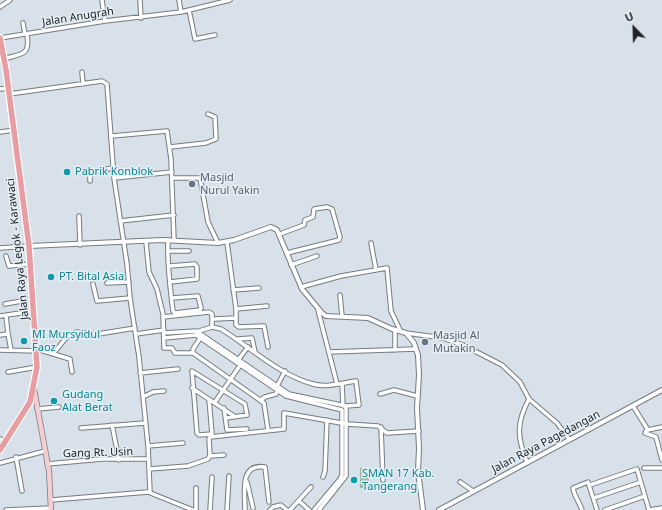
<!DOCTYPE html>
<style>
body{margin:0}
#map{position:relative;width:662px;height:510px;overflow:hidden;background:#d8e1e9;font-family:"Noto Sans",sans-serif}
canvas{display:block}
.north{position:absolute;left:614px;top:8px;width:40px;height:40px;-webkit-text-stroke:3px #e5eff6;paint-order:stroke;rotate:337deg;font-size:11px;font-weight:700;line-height:16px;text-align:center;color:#202326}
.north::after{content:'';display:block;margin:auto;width:14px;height:18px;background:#202326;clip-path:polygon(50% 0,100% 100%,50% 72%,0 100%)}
</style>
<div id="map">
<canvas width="662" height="510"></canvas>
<div class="north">U</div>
</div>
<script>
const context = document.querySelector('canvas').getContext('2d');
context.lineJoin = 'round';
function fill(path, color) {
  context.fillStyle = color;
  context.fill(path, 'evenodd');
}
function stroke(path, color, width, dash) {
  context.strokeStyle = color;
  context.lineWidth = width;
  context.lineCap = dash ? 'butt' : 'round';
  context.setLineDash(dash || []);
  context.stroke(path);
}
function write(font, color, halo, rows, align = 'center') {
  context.font = font + ' "Noto Sans",sans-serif';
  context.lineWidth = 3;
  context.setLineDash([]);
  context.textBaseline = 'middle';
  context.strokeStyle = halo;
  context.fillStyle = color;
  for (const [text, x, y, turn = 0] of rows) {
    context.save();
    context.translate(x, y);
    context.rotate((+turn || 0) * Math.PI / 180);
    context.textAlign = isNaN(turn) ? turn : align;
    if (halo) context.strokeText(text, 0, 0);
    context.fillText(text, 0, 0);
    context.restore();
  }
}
fill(new Path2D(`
 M360,468H369V488H360Z`), '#9dbda7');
const minor = new Path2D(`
 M102,0L105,21
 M140,0L141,18
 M179,0L181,12
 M0,7L10,0
 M189,10L195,39L215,35
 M23,23L25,34
 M0,38L105,21L181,12L230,0
 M4,59C23,53 30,56 27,34
 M82,72L83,84
 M0,89L9,88
 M9,94L102,81L107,84L114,178L127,264L130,298L139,357L148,446L150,492
 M0,132L15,130
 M112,136L167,131L171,159L174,240
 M170,147L206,143L216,139L215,117L208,114
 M114,178L172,172
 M172,178H200L208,222L218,243
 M90,181V173L91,172L113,168
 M79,216L80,245
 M120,221L174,215
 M280,234L304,225L305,220L313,217L314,209L327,207L332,209L340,237L339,240L287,253
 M168,240C167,263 170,288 173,311L175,313L200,310L201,308L198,296L172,298
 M146,242L149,272L157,289L163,314L164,348H172L175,353H193L264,403L268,430
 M227,242L236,309
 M371,243L376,270
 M0,248L29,246
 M168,251H189
 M6,256L9,266L30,264
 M291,265L317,256
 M170,266L195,264L197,267V279L170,282
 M107,283L129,282
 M93,284L97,301L130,298
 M301,287L341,276L387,268L391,311L400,330
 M233,290L259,288
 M340,295L342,316
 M5,304L33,299
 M318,310L337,384
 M0,316L34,311
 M6,316L8,334
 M163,317L209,312L212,314V327
 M236,318V325L239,327L264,326L268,347
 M215,319L236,318V309L267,306
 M196,332L212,327L221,329C250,347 279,375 313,384C326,388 343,383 356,381L359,405L346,406
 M164,333L196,331L289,394L346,406V476L319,510
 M406,333L443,338L463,345L502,365L520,382L529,399L557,423L569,439
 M136,334L164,330
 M0,335L8,334L11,350
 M164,338L196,335L286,396L342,410V475L340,479L314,510
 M238,339L252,338L255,352
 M37,349L70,359L72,372
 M0,350L37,351
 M395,350V330
 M329,352L416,349
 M193,353V349L201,337
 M53,354L66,338L76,332L98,334L135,328
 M238,360L248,347
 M8,372L37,367
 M140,373L178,369
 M342,384L343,406
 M192,388L234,416
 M276,388L285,371
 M380,394L394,390L417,396
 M143,397L153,392L164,391
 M209,399L212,434L199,435L197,433L192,371L245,404L247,415L226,418
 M261,400L265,397L276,394L278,390
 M215,402L241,364
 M633,406L648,430L662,427
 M224,408L227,430L247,429
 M37,409L59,407
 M284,413L347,424L378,426L387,433L419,431
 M112,425L119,460
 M381,427L383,480
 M81,428L145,423
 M647,429L645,433L656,437L662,460
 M0,439L7,441
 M148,446L183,443
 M210,456L224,455
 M16,457L22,491
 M527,462C517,438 516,423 529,399
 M0,463L45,451
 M47,464L102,459H148
 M644,468H662
 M149,469L188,466L208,459L210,455L209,439L210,437L284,429V413
 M323,477L325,471L327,420
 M247,482L253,508
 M460,482L473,491
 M590,485L637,469L649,510
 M594,498L641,482
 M51,500L148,492L193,510
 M299,501L309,510
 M6,510L51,508
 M196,510V488
 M210,510L212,477
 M227,510L229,476
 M245,510C245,492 239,463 265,467L269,502
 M270,510L273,507L281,505L287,510
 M290,510L311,487
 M582,510C579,501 574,496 573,488L588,482L597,510
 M605,510L645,496
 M649,510L662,508`);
const tertiary = new Path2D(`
 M29,246L162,240L218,243L234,240L271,227L277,230L302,289L322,313L326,316L368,318L392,329L406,333L414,343L418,355L419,375L417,408L419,448L418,471L423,510
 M439,510L662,390`);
const secondary = new Path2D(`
 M34,389L49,471L51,510`);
const primary = new Path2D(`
 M0,38L6,70L29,246L37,367L30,402L0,450`);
stroke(minor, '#737c82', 5.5);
stroke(tertiary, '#737c82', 6);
stroke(secondary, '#737c82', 6);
stroke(primary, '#fff', 8);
stroke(minor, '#fff', 3.5);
stroke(tertiary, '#fff', 4);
stroke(secondary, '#f4ced1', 4.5);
stroke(primary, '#e89da3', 5.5);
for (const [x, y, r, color] of [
 [67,172,4,"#0f9aa8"],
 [192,184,4,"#6b7280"],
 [51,277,4,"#0f9aa8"],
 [24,341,4,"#0f9aa8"],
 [425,342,4,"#6b7280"],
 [54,401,4,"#0f9aa8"],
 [354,480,4,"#0f9aa8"]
]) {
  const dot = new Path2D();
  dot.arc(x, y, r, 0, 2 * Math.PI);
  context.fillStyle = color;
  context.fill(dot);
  stroke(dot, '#e5eff6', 1.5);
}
write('11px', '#202326', '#e5eff6', [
 ["Jalan Anugrah",78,17,-9],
 ["Jalan Raya Legok - Karawaci",18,249,-96],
 ["Jalan Raya Pagedangan",546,442,-28],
 ["Gang Rt. Usin",98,453,-2]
]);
write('11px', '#0d838f', '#e5eff6', [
 ["Pabrik Konblok",75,172],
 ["PT. Bital Asia",59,277],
 ["MI Mursyidul",32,335],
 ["Faoz",32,348],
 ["Gudang",62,395],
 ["Alat Berat",62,408],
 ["SMAN 17 Kab.",362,474],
 ["Tangerang",362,487]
], 'left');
write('11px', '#5b616d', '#e5eff6', [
 ["Masjid",200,178],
 ["Nurul Yakin",200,191],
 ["Masjid Al",433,336],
 ["Mutakin",433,349]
], 'left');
</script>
